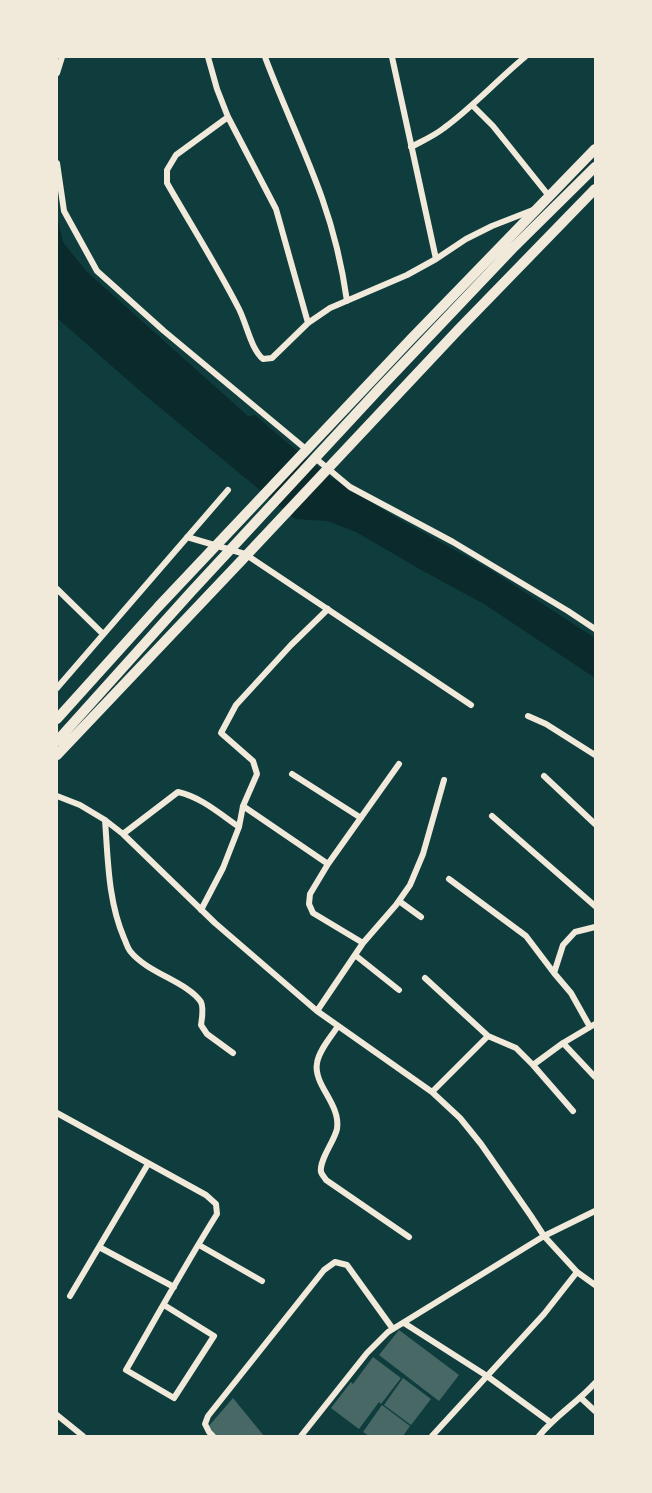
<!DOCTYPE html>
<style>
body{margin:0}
#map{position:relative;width:652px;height:1493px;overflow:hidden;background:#0f3d3e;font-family:"IBM Plex Sans",sans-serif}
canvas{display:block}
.frame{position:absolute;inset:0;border:58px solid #f1e9da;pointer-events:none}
</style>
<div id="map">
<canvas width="652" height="1493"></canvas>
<div class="frame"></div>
</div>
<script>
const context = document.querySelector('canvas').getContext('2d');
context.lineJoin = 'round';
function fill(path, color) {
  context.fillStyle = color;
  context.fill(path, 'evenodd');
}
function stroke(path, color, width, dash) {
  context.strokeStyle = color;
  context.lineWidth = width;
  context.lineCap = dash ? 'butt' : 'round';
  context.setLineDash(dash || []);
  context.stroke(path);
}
fill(new Path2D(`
 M57,217L63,242L86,271L248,416L255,415L285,441L332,478L395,517L489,569L595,638V678L484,604L423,571L356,532L327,521L295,519L147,397L57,318Z`), '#0a2a2b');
fill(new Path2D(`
 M399,1330L459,1375L439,1401L379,1355Z
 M373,1357L401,1378L381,1404L379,1402L359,1429L331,1408L351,1382L353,1384Z
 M403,1378L431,1399L411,1425L384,1405Z
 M233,1398L264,1436H217L208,1427Z
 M382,1405L410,1426L403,1436H369L363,1432Z`), '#486865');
stroke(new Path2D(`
 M208,57L217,89L228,117L276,209L308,323
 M265,57C283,105 305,150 322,198C334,232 342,265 347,301
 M392,57L436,259
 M57,73L62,57
 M472,105L493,126L549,196
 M228,117L176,155L167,170V183C191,225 217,266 239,309C247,325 251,349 263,359L272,358L308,323L330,308L407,275L436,259L466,239L492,226L533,210
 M411,147C422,141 434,136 444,128C473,107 497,80 525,57
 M57,163L64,211L97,271L164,331L307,450
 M314,457L350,487L453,542L568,611L595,629
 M187,537L245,554L471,705
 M57,589L103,634
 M57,688L228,490
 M528,716L546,724L595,755
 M292,774L361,818
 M544,776L595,824
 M57,796L80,805L105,820L123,834L215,923L317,1011L432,1092L460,1118L481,1144L531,1216L544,1236L577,1272L595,1285
 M243,806L328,864
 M492,816L595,906
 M105,820C108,859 108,901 124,938C126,942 127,947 130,951C147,973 188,982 201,1002C204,1008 202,1018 201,1025L207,1034L233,1053
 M123,834L178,792C201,797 220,814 239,827
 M449,879L526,936L554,973
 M399,901L421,917
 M201,910L223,868L239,827L243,806L257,774L253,761L221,733L236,705L291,645L328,609
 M363,943L313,913L309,904L310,894L328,864L399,764
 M355,955L399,990
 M425,978L488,1036L516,1048L533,1065L573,1111
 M317,1011L363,943L396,905L410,885L423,854L444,780
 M338,1026C331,1037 319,1050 317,1063C313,1085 341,1104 337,1129C334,1142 319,1160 321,1172C322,1175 325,1178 326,1180L409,1237
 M590,1027L571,993L554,973L563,945L575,932L595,927
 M563,1043L595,1077
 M533,1065L563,1043L595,1024
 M432,1092L488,1036
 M57,1113L206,1195L216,1204L217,1214C185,1265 156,1318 126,1370L174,1398L214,1336L164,1305
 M199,1245L262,1281
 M99,1247L174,1287
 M70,1296L148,1164
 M404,1323L487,1376L550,1422
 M581,1398L595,1411
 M57,1415L83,1436
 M213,1436L209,1432L205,1424L208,1416L324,1270L335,1262L347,1265L393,1329
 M301,1436L367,1353L388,1332L544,1236L595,1211
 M432,1436L544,1314L577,1272
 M539,1436C556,1415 577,1403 595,1383`), '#f1e9da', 6);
stroke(new Path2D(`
 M57,719L158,607L412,338L595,149
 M57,741L191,592L380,388L512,249L595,167
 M57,755L241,561L458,330L595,189`), '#f1e9da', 10);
</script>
